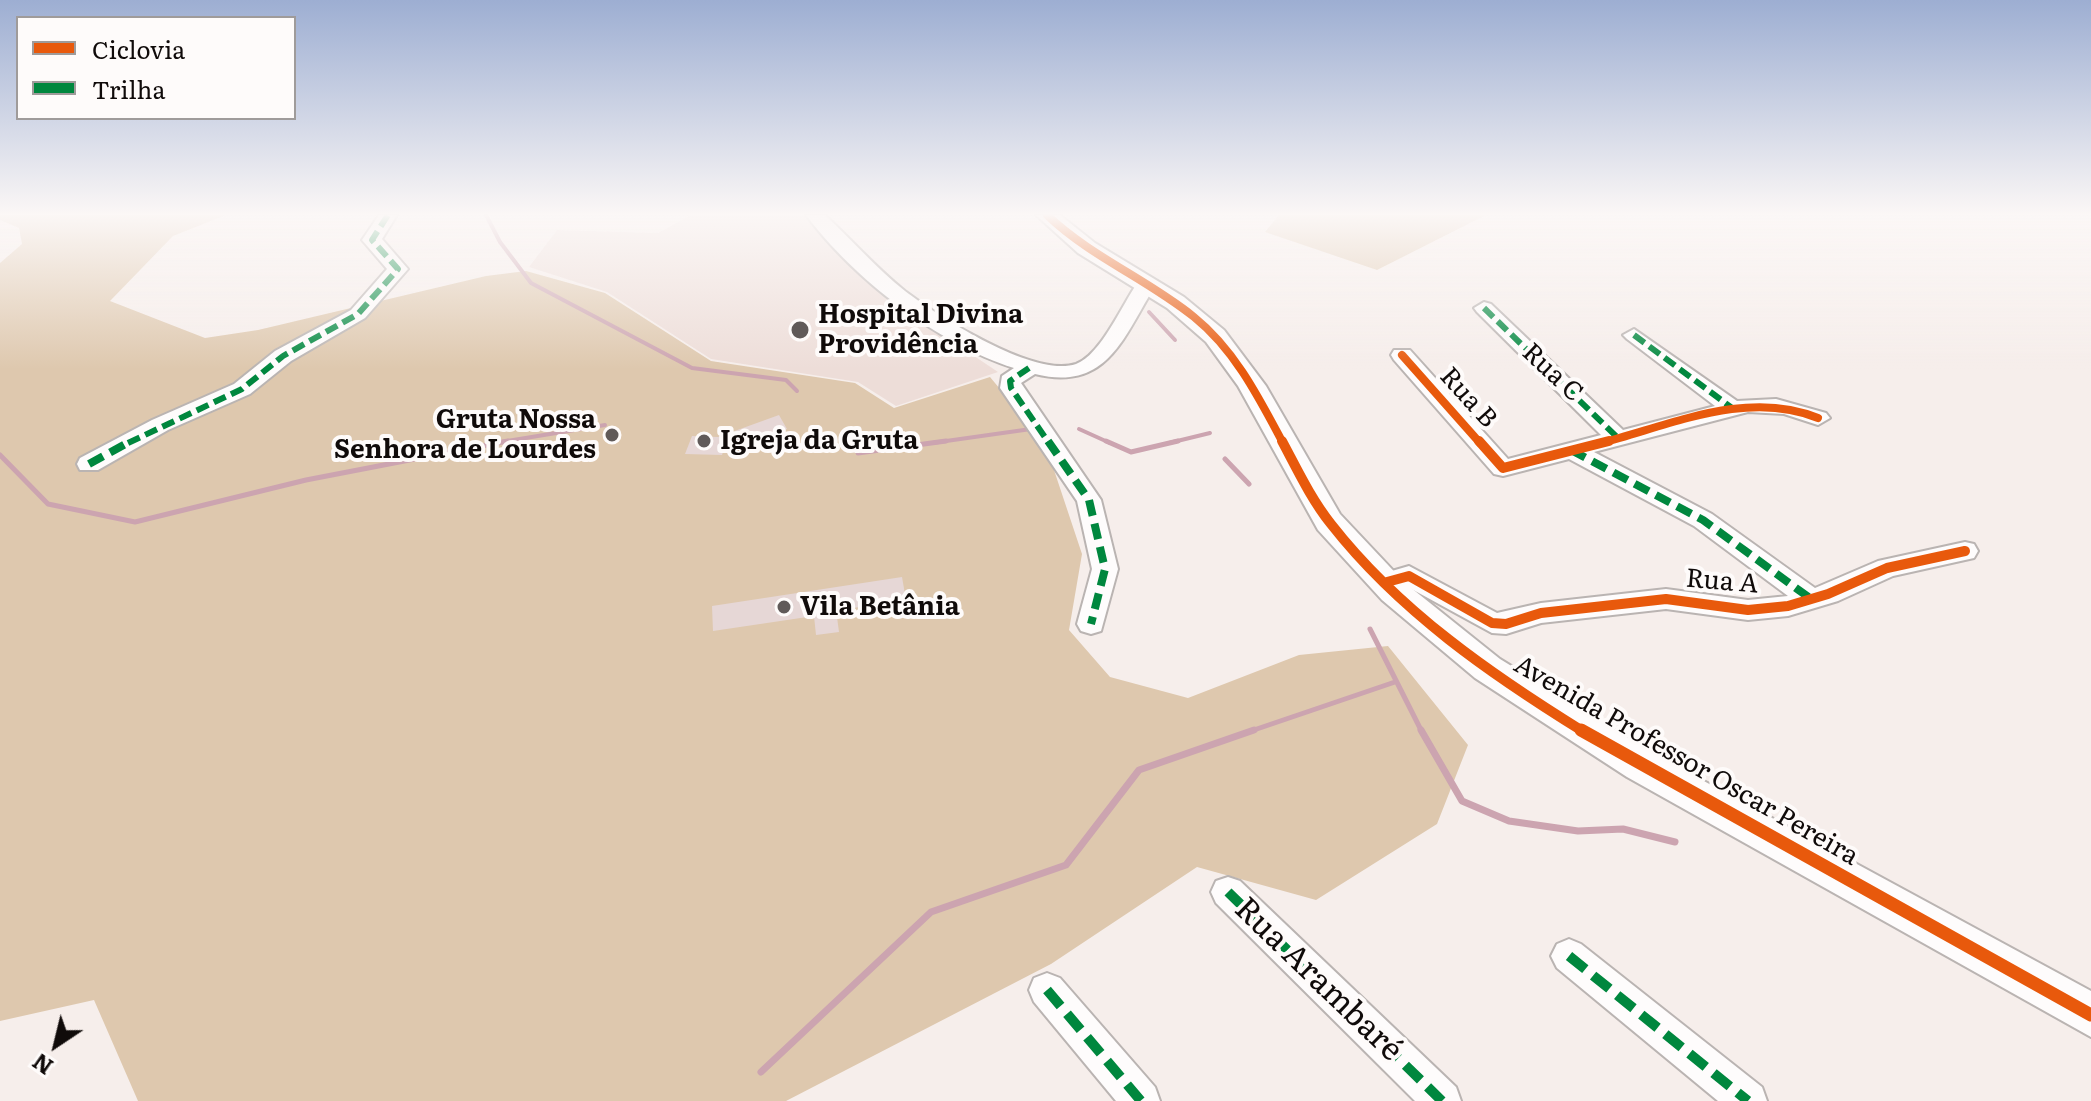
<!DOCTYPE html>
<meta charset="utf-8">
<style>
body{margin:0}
#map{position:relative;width:2091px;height:1101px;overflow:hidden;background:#f6eeeb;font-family:Literata,serif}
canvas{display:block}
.legend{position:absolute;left:16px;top:16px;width:280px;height:104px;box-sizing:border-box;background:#fefbfa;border:2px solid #9f9b9a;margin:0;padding:10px 14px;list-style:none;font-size:24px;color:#100b0a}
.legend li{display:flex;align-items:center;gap:16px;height:40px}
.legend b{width:40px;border:2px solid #9f9b9a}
.north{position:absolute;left:16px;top:1005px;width:80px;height:80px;-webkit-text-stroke:6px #fefbfa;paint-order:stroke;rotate:215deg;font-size:22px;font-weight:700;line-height:32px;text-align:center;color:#100b0a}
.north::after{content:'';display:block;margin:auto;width:28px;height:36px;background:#100b0a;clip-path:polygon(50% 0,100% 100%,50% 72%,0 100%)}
</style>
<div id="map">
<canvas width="2091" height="1101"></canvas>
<ul class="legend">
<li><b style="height:10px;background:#e8590c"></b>Ciclovia</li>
<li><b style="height:10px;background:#00873e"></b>Trilha</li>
</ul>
<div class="north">N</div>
</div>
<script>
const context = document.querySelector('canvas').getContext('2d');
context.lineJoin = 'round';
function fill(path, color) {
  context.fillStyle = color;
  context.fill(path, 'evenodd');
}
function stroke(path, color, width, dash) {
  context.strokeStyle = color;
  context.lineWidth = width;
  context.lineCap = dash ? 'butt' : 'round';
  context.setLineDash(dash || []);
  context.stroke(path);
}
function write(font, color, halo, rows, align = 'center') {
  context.font = font + ' Literata,serif';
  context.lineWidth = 8;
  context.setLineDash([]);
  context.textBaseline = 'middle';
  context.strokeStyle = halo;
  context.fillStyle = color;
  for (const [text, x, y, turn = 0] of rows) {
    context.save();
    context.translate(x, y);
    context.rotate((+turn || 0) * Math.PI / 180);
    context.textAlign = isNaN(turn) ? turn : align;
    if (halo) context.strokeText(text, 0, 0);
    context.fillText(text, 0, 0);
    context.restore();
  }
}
fill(new Path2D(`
 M691,215H805L892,301L998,372L896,406L858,382L711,359L607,292L529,267L557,230L658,233Z`), '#edddd8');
fill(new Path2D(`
 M0,215H226L173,236L110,301L205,338L258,330L486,276L526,271L605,293L711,361L855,383L894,408L990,377L1045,443L1082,554L1069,630L1110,677L1188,698L1299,655L1388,646L1468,745L1437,824L1316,900L1197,867L1051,964L786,1101H138L94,1000L0,1021V263L22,244L19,228L0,220Z
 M1279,215H1486L1377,270L1265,232Z`), '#dec8ae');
stroke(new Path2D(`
 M486,215L500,242L531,283L692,368L786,380L797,391
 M1149,312L1175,340
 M1079,429L1110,443
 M495,443L605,425
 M932,443L1031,429
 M1169,443L1210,433`), '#cca4b0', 4);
stroke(new Path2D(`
 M1106,441L1131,452L1178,441
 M858,453L946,441
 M0,455L48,504L135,522L306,480L508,441
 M1225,459L1249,484
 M1370,629L1422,732
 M1248,732L1395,682`), '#cca4b0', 5);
stroke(new Path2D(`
 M1421,730L1462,801L1509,821L1578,831L1623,829L1675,842
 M761,1072L931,912L1066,865L1139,770L1254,730`), '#cca4b0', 7);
fill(new Path2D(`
 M779,415L787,429L724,449L722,455L685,454L692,436L718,437Z
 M902,577L906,600L846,609L847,616L837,617L839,632L816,635L814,616L713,631L712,606Z`), '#e6d7d6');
const minor = new Path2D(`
 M379,215H397L382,239L408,269L365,318L291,361L250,394L168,430L98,470H80L77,464L80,458L152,420L234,384L275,351L351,310L387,269L362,240Z
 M806,215H825C852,240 876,268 905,291C938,316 1033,378 1076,364C1101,355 1123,303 1138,282H1152L1155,286C1123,338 1107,392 1035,374L1021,383L1101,500L1118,569L1101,631L1091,634L1081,631L1077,624L1092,569L1077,501L1000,388L1002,376L1014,368C938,344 854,279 806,215Z
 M1484,302L1491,304L1623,430L1715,406L1627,339L1623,335L1634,329L1737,401L1776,399L1826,413L1830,418L1818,425L1784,414L1748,412L1594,452L1712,514L1815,588L1878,561L1965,542L1974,544L1978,551L1974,558L1893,576L1838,601L1788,616L1748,620L1666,609L1541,623L1506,634L1492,633L1406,586L1387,592L1378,589L1374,582L1378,575L1409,566L1497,613L1541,603L1666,589L1748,600L1788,596L1694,526L1569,459L1503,476L1494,474L1394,360L1391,355L1394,350H1410L1508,459L1601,435L1477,312L1474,308Z
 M1228,877L1240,881L1456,1087L1461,1101H1415L1216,903L1211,892L1216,881Z
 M1569,939L1581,944L1762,1087L1767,1101H1718L1557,968L1551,956L1557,944Z
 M1047,973L1060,978L1155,1087L1160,1101H1116L1034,1002L1029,990L1034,978Z`);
const major = new Path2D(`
 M1036,215H1060L1095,243L1184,297L1224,330L1266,386L1340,514L1405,583L1500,659L1654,754L2091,991V1037L1627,777L1475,678L1382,600L1318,530L1238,386L1206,342L1167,308L1078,253Z`);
stroke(minor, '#bab4b2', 4);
stroke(major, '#bab4b2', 4);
fill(minor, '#fefcfc');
fill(major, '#fefcfc');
stroke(new Path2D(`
 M1484,308L1619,439
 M1634,335L1732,408
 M1029,368L1010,381L1011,388L1049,443
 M128,443L242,389L283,356L358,314L398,269L372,240L388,215`), '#00873e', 6, [13, 6]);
stroke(new Path2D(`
 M1048,441L1089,500L1105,569L1091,624
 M1571,450L1703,520L1811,599
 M89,464L131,441`), '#00873e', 8, [16, 8]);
stroke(new Path2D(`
 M1228,892L1442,1101
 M1569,956L1748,1101
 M1047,990L1141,1101`), '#00873e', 10, [21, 10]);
stroke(new Path2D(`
 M1047,215C1091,257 1147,279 1194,317C1235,350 1259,398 1283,443
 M1402,355L1480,443
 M1601,443C1671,425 1748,389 1818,418`), '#e8590c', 8);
stroke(new Path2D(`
 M1282,441C1297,469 1311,499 1331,524C1399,611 1492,675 1584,732
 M1479,441L1503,468L1609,441
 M1387,582L1409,576L1492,623L1506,624L1541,613L1666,599L1748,610L1788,606L1828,594L1887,568L1965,551`), '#e8590c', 10);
stroke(new Path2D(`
 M1581,730L2091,1015`), '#e8590c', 13);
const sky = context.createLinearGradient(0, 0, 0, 369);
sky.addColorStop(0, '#9daed2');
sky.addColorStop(0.58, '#fbf7f6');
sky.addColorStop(1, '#fbf7f600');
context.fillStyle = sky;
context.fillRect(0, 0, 2091, 369);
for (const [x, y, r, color] of [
 [800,330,10,"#605a59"],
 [612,435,8,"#605a59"],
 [704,441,8,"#605a59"],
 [784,607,8,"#605a59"]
]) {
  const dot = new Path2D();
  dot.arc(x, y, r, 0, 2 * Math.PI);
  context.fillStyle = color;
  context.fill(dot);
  stroke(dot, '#fefbfa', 3);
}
write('bold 26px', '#100b0a', '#fefbfa', [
 ["Hospital Divina",818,315],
 ["Providência",818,345],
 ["Gruta Nossa",596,420,"right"],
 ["Senhora de Lourdes",596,450,"right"],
 ["Igreja da Gruta",720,441],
 ["Vila Betânia",800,607]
], 'left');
write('26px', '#100b0a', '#fefbfa', [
 ["Rua C",1552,373,43],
 ["Rua B",1468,398,48],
 ["Rua A",1722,582,5],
 ["Avenida Professor Oscar Pereira",1686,761,30]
]);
write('32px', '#100b0a', '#fefbfa', [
 ["Rua Arambaré",1318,980,44]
]);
</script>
